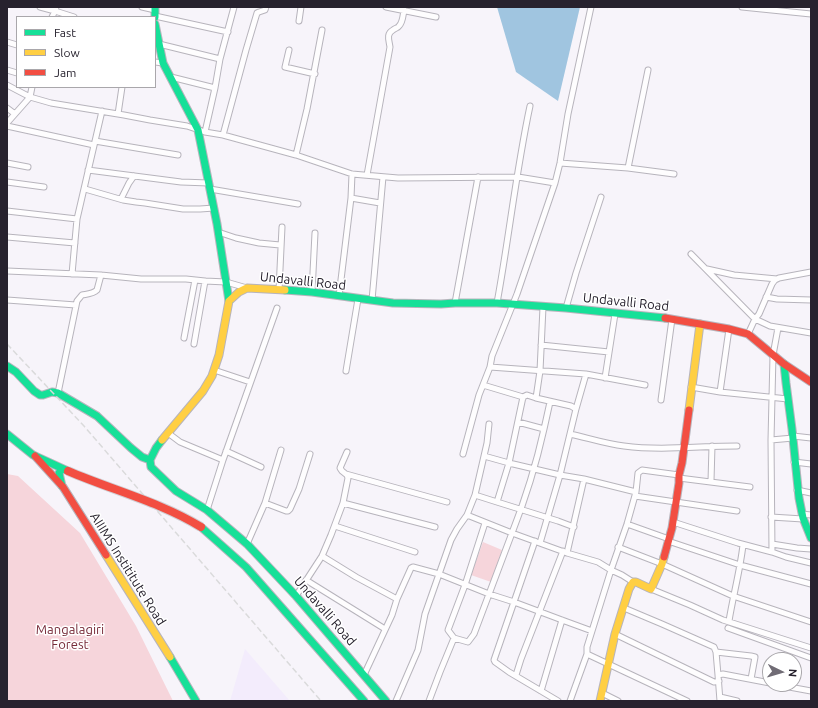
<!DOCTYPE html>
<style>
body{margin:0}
#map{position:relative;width:818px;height:708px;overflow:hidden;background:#f7f4fa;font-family:Ubuntu,sans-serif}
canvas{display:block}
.frame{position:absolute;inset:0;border:8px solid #27222e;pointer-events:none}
.legend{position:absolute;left:16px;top:16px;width:140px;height:72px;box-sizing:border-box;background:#fff;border:1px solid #a9a7ab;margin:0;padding:5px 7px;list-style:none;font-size:12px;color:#27222e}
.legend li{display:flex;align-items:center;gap:8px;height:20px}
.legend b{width:20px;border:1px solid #a9a7ab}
.north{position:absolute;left:762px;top:652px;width:40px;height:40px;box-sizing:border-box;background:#fff;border:1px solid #a9a7ab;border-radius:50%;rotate:95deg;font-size:11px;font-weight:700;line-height:16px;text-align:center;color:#27222e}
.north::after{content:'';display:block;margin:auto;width:14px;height:18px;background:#706c75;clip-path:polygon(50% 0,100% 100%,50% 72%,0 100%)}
</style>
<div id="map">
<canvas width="818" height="708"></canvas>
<div class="frame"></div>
<ul class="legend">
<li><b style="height:5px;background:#16e098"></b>Fast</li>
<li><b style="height:5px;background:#ffcf43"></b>Slow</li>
<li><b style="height:5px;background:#f24e42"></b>Jam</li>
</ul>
<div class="north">N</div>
</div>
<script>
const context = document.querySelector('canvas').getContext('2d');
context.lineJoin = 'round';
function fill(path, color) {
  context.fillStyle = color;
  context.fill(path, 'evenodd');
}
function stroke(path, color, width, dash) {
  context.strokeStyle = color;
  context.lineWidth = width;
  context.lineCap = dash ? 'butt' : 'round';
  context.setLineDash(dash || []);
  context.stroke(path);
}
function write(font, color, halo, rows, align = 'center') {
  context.font = font + ' Ubuntu,sans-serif';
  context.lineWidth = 3;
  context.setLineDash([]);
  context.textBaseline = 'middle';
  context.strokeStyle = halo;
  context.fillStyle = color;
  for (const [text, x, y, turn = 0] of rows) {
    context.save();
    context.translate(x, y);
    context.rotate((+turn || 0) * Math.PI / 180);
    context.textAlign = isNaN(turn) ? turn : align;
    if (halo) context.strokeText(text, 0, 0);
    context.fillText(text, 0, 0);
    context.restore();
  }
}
fill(new Path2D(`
 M245,649L290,701H230Z`), '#f3ecfc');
fill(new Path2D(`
 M7,474L18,476L80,533L136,626L173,701H7Z
 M483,542L502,550L491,582L471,575Z`), '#f6d5db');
fill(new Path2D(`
 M497,7H580L558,101L516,72Z`), '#a0c5e0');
const street = new Path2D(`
 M40,7L55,11L56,7
 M142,7L155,10
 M386,7L436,17
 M742,7L811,14
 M155,16L228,32
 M52,17L55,11L74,17
 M299,21L301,7
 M7,42L17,45
 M159,44L220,59
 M289,50L285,67L315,74
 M155,62L163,63
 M7,70L17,73
 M171,77L215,88
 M7,85L30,97L32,87
 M7,108L15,114
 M118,114L122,87
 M7,123L30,97L51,103L124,115L150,120L187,126L205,132L223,135L246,50L257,13L259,12L265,10L266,7
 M7,126L94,145
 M205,132L215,88L220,59L234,7
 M223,135L296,155L352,174L398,178L518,177L555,183
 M95,141L178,155
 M296,155L307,109L322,30
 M7,163L28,167
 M560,163L628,168L674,174
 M628,168L648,70
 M88,170L181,182L209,183
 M367,175L390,47C389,40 386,34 393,30C395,28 398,28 399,26C403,22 403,15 404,10
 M7,182L44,187
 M85,189L123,200L136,202L145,203L183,209H200L214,208
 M210,189L298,204
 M351,198L380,203
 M121,199L129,183L134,176
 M7,211L77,219
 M218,232L236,238L259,243L280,245
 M7,237L75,243
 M691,254L755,319L770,326L811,333
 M707,269L734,275L777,279
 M7,271L101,275L141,279H186L205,281L226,282L247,288
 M72,274L77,219L102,111
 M279,290L282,227
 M312,292L315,233
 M339,296L351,198L352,174
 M766,297L777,299L811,300
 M7,300L76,305
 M372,300L383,177
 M455,303L478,177
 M497,303C509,238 516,171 530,106
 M566,308L576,273L601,197
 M748,334L755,319L759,314L772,284L775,280L779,278L811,272
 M184,338L195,280
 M194,344L205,281
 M541,345L609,352
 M490,367L586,374L645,385
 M214,370L250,382
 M346,371L358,299
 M605,378L615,314
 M483,385L523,397
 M691,387L720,392L788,399
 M720,392L729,329
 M58,393L77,301L82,295C87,294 93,294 97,290L101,275
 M536,398L527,395L523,397L509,463L560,475L584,479L636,492
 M661,400L672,319
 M550,402C548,411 546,420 544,429C536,465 525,500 512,533L567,553L598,562L611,570L587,647V654L687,701
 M576,409L586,374
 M518,422L544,429
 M168,433L180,442L223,460
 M570,434C588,438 606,444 624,446C661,451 700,446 737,446
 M793,436L811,438
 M771,440L793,438
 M226,451L261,467
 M463,454L479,395L490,367L492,356L517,294L555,183L560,163L568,114L591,7
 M794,462L811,464
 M346,474L447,502
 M679,478L750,487
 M711,481L712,446
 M797,490L811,493
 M475,495L487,443L489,424
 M635,496L737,511
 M497,502L558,521L574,527
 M265,503L286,511H288L290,509L299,489L310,454
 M343,503L435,527
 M207,510L223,460L277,308
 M802,514L811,515
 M467,515L512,533L474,634L468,642L454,638L448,630L465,585L485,523
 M771,517L803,519
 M673,522L738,543L772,552L786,557L811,563
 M627,524L669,539
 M335,526L415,552
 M535,541L494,660L495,662L509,672L558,701
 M668,541L740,565L811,584
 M540,543L560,475L576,409L571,406L536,398L540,371L543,307
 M247,544L265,503L281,450
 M772,544L797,548L811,549
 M618,547L662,564L733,596L811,622
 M772,552L771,440L773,355L778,328
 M567,553L584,479
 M322,556L356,577L397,599
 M306,580L385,629
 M633,582L622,575L611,570L627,524L636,492L638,473L642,470L679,475
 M651,589L690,605L723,620L811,648
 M296,596L322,556L331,535L343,503L348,478L347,475L342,471L340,468L347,452
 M624,608L662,624L714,647L716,652L718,675
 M729,621C733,596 740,571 743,545
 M728,628L811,658
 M615,634L714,682L719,681
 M716,652L751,656L755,657L751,679
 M364,675L392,615L397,599L411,568L413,567L439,574L489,594L514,602L562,620L592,631
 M516,675L521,659L563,551
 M773,684L811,691
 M541,691L562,620
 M602,693L618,701
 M720,697L737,701
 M396,701L418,650L425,614L451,540L457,529L467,515L475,495L497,502L509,463L484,456
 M429,701L440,672L454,638
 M570,701L587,654
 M720,701L718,675L723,674L770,683`);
const fast = new Path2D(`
 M155,7V17
 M155,24L163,63L198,130L217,224L229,301
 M285,290L312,292L393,303L441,304L455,303H497L566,308L665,318
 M784,364L786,383L792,429L799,498L803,518L811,538
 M7,366L16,372L34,391L40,395H43L52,392L58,393L97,416L131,448L142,457L150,460
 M7,434L33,455L68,471
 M162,440L156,448L150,460L151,467L176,491L207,510L247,544L296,596L386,701
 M62,486L59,473L61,470L63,469
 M201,527L246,567L364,701
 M170,657L196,701`);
const slow = new Path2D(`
 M689,410L700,324
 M162,440L203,391L212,376L219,355L229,301L239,292L247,288L285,290
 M106,555L170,657
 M600,701L615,634L629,589L633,582H636L651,589L662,564L664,557`);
const jam = new Path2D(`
 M665,318L729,329L748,334L784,364L811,382
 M35,456L63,487L106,555
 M664,557L672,528L679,483V475L682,463L689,410`);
stroke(street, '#b7b4bc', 7);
stroke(fast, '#b7b4bc', 9);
stroke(slow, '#b7b4bc', 9);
stroke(jam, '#b7b4bc', 9);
stroke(street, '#fefdfe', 5);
stroke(fast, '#16e098', 7);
stroke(slow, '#ffcf43', 7);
stroke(jam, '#f24e42', 7);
stroke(new Path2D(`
 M7,344L84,426L321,701`), '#dadadb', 1.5, [6, 3]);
const jamBridge = new Path2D(`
 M68,471C112,490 160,502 201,527`);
stroke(jamBridge, '#d1cfd4', 10, []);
stroke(jamBridge, '#f24e42', 8);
write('13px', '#27222e', '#fff', [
 ["Undavalli Road",303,281,6],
 ["Undavalli Road",626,302,6],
 ["AIIIMS Instititute Road",128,569,58],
 ["Undavalli Road",325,611,49]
]);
write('13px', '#772c3a', '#fff', [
 ["Mangalagiri",70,630],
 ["Forest",70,645]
]);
</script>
